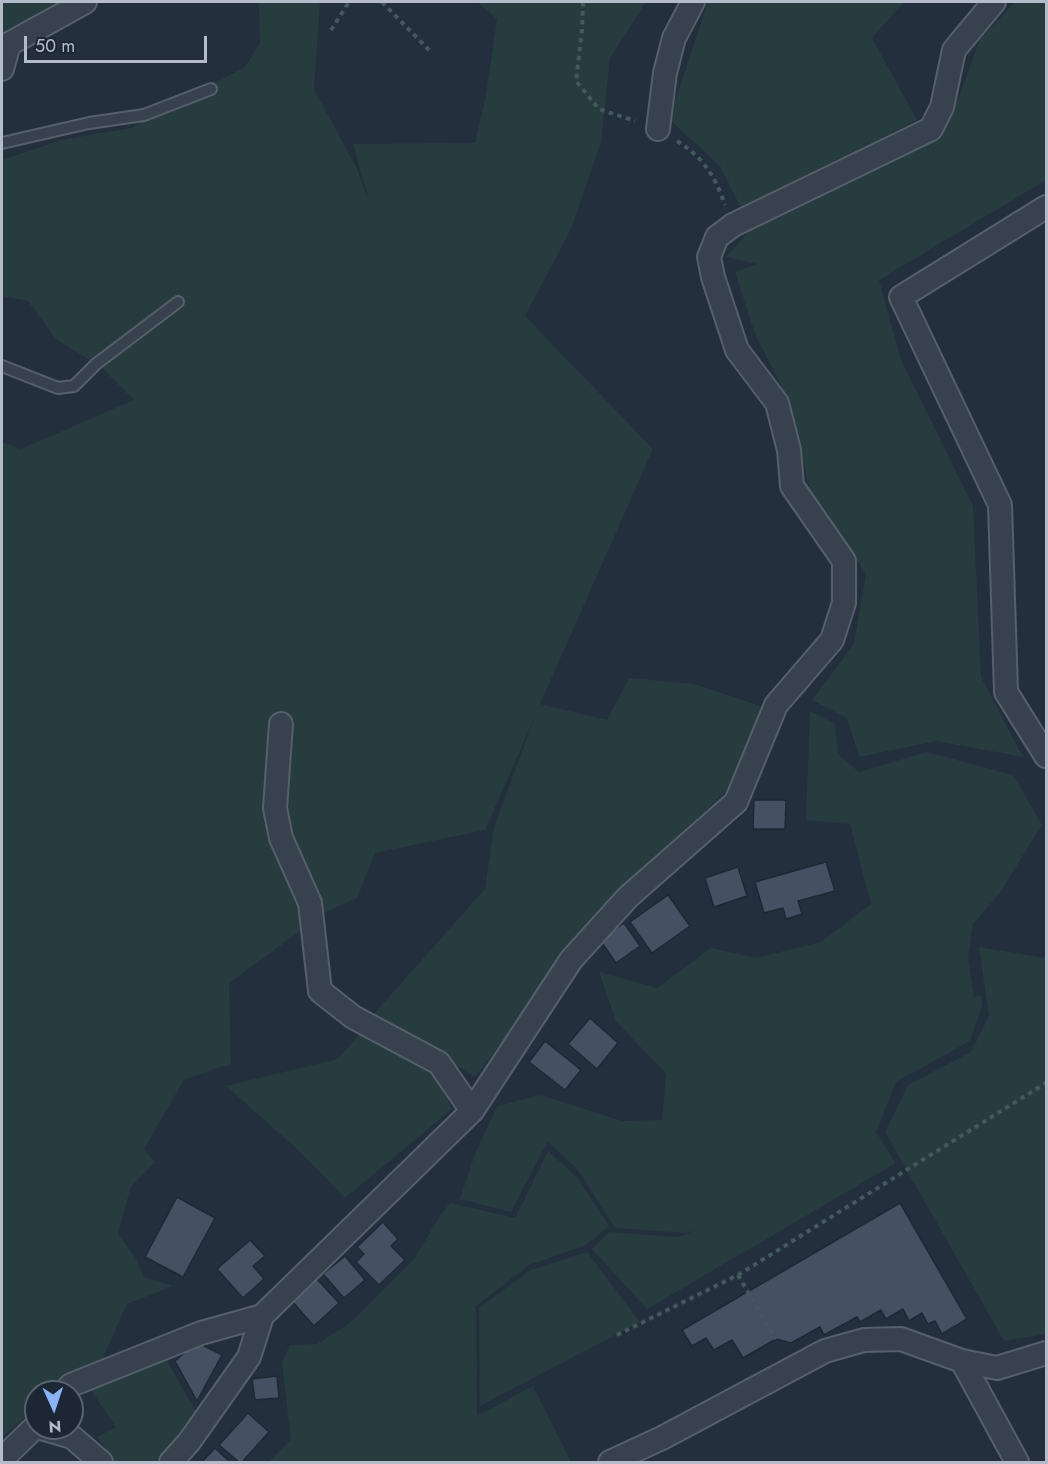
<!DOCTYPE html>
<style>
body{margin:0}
#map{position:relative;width:1048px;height:1464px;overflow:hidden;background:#242f3e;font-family:Jost,sans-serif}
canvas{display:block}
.frame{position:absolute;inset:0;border:3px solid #b4bcc9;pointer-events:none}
.north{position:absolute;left:24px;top:1380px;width:60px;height:60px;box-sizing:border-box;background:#1d2633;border:2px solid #59626f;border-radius:50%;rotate:177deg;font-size:16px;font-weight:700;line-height:24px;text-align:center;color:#b4bcc9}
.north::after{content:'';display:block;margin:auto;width:21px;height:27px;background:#8ab4f8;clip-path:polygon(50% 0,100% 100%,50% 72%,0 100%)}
.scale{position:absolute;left:24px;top:36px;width:183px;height:27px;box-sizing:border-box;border:3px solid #b4bcc9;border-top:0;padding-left:8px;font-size:18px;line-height:21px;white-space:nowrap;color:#b4bcc9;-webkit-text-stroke:4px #1d2633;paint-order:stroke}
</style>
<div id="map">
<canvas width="1048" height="1464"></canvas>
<div class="frame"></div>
<div class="north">N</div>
<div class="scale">50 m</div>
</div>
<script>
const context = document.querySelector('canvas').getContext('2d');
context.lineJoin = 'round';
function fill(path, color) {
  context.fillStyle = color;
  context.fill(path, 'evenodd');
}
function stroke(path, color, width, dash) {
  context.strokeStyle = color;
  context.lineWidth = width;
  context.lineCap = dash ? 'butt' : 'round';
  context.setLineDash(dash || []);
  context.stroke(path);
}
fill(new Path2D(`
 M2,2H86L9,44L2,70Z
 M259,2H320L314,89L357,169L370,204L353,144L475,143L486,95L497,19L477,2H646L610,58L601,142L571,229L525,316L653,449L540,704L607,720L629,678L694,684L763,707L727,791L623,886L475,1077L373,1015L485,889L494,827L534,719L485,830L375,853L357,898L326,912L229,983L231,1065L220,1067L184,1080L144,1149L155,1162L131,1186L118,1234L135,1257L144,1277L173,1286L127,1304L102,1360L70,1380L55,1392H36V1408L2,1437V442L21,449L134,400L102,368L56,339L28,301L2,296V160L61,140L131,128L245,67L260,43Z
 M708,2H904L872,38L917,120L741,208L720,166L669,119Z
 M1015,2H1046V180L879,280L901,360L973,506L981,677L1023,757L936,741L859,757L847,718L812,700L854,644L866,574L810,490L788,399L755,334L735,272L757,264L726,257L752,228L931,142L959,97L980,39Z
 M810,711L835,724L838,754L859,772L927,752L1013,775L1042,825L999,894L973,924L968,957L974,997L981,995L982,1006L970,1041L896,1082L876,1132L896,1163L647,1309L592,1249L609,1232L679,1237L699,1229L687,1233L615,1228L578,1170L548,1141L511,1212L460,1199L475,1154L497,1106L541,1095L622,1121L662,1120L666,1074L616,1021L599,972L657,988L711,948L756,958L821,942L871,904L850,824L806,820Z
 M979,947L1046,958V1334L1004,1341L885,1132L908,1085L971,1052L989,1016Z
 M364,1029L436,1073L452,1109L345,1198L297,1149L226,1086L338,1059Z
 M548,1151L577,1177L609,1226L586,1245L529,1265L476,1306L477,1416L533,1386L571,1462H268L291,1440L282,1362L290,1345L317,1344L350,1323L414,1259L440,1216L450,1203L515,1218Z
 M587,1252L640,1322L480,1406L479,1308L531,1270Z
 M164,1356L198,1415L155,1462H116L97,1437L116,1427L88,1386Z`), '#263c3f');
const building = new Path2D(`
 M754,800H786L785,829H753Z
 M826,862L835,891L798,901L802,914L786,919L783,908L764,913L755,882Z
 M738,867L747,896L714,907L705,878Z
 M668,895L690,926L652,953L630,922Z
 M624,923L640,946L616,963L600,940Z
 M590,1018L618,1043L597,1069L568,1044Z
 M545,1041L581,1070L565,1090L529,1062Z
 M177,1197L215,1218L183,1277L145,1257Z
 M900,1203L967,1319L942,1334L935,1321L928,1324L922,1313L909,1321L903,1309L886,1319L881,1310L860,1322L857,1317L824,1335L820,1327L791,1343L776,1339L743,1358L732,1340L714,1350L706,1338L692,1346L682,1330Z
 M383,1222L398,1239L391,1246L405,1260L379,1285L356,1262L364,1254L357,1247Z
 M250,1240L265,1256L253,1266L264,1279L243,1298L217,1269Z
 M345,1256L365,1280L344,1298L323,1274Z
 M314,1276L339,1303L314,1326L289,1298Z
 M197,1342L222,1355L197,1401L175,1361Z
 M277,1376L279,1398L255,1400L252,1379Z
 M248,1413L269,1432L242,1462H239L219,1445Z
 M215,1448L230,1462H202Z`);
fill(building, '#455162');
stroke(building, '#1f2835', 1.5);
const lane = new Path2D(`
 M2,143L89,123L144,115L211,89
 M2,366L58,388L74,386L96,364L178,302`);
const street = new Path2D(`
 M2,69L9,44L85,2
 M658,129L665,73L674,38L693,2
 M1046,207L901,297L1000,505L1006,692L1046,756
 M281,724L275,808L281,838L310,903L320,991L353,1017L439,1063L472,1111
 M962,1361L1017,1462
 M65,1392L71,1385L201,1333L262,1316L472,1111L571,960L628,897L736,802L776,705L832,640L844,603V561L792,486L789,450L777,403L737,350L713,277L709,257L717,237L733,225L931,129L942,107L954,50L994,2
 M41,1428L72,1437L101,1462
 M2,1459L36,1426
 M171,1462L189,1442L249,1357L262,1316
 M610,1462L662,1438L825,1351L864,1340L901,1339L962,1361L997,1368L1046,1353`);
stroke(lane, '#565f6c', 14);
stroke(street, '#565f6c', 26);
stroke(new Path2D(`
 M382,2L429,50
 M583,2L582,30L576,81L599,109L635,121
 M331,30L349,2
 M677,141C703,157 715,176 725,205
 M738,1275L776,1339
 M617,1335L738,1275L1046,1083`), '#44595c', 4, [4.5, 4.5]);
stroke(lane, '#38414e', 10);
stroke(street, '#38414e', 22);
</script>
